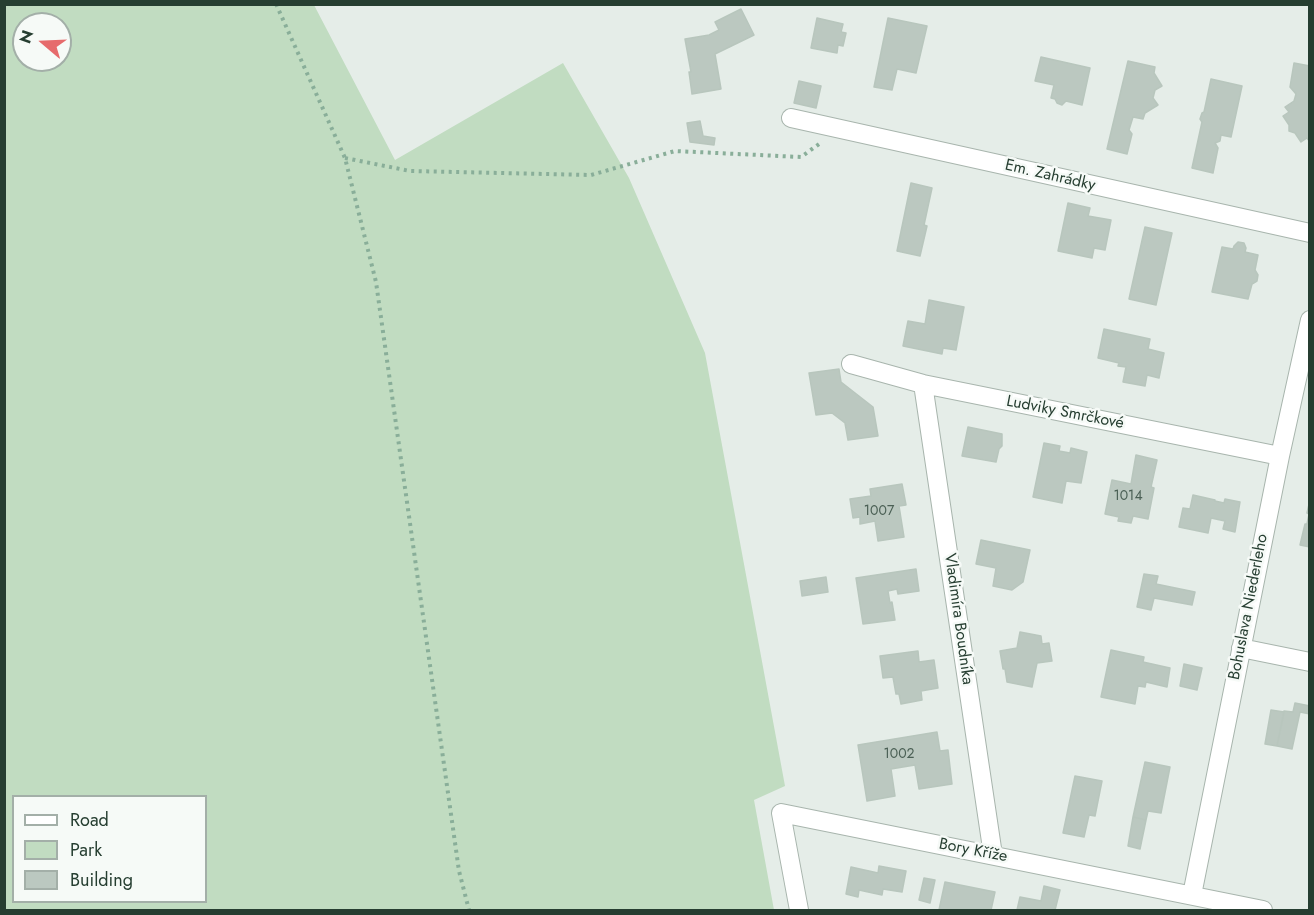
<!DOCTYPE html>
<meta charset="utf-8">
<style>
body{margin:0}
#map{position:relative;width:1314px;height:915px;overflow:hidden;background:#e5ede8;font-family:Jost,sans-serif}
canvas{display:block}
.frame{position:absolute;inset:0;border:6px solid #263e31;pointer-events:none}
.legend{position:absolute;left:12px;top:795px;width:195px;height:108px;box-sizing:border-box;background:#f6faf7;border:2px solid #a3afa8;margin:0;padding:8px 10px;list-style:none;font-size:18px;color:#263e31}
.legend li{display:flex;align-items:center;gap:12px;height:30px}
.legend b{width:30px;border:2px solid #a3afa8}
.north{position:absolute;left:12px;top:12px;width:60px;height:60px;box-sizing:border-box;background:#f6faf7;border:2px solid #a3afa8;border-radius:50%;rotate:289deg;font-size:16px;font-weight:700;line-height:24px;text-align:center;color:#263e31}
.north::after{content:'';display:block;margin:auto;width:21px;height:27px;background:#e66b6c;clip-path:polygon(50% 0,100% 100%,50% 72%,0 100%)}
</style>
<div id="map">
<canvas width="1314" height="915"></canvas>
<div class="frame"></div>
<ul class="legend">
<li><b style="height:8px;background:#fff"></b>Road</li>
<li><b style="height:16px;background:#c1dcc1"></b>Park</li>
<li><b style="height:16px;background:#bbc8c0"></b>Building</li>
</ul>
<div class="north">N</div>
</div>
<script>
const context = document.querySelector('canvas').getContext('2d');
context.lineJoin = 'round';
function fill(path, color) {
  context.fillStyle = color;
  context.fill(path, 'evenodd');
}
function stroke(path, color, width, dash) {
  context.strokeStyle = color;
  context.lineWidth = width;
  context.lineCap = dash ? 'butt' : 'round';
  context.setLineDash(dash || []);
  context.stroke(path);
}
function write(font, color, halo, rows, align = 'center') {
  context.font = font + ' Jost,sans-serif';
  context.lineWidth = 5;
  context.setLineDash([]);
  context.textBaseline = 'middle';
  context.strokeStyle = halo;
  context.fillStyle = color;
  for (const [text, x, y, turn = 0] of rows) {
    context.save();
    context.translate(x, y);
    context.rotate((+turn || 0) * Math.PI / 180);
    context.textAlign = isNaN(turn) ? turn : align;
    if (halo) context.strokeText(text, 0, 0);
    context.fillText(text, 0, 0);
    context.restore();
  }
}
fill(new Path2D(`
 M5,4L314,5L395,160L563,63L629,178L705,353L785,786L754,800L774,910H5ZM24,24H60V60H24ZM14,796H206V902H14Z`), '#c1dcc1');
const building = new Path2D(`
 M741,9L754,35L715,54L721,89L692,94L689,72H691L685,39L709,35L719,30L715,22Z
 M817,18L843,24L841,32L846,33L843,46L838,45L837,53L811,48Z
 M888,18L927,26L916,73L897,69L892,90L874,87Z
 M1041,57L1090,68L1082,105L1066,101L1062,105L1057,103L1055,99L1051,98L1054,85L1035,81Z
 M1128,61L1155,67L1154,73L1162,86L1155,90L1153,98L1158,105L1145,113L1143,119L1133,117L1129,130L1132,134L1127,154L1107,149Z
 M1294,63L1310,66V142L1307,138L1301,142L1295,133L1289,131V125L1283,116L1289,112L1285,107L1294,101L1296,94L1290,87Z
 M1211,79L1242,86L1231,137L1221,135L1220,141L1215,143L1218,148L1213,173L1192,168L1202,122L1200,119L1202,113L1204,112Z
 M799,81L821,86L816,108L794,103Z
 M700,121L703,136L715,138L714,145L690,142L687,123Z
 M911,183L932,188L924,225L927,226L920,256L897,251Z
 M1068,203L1090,208L1088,216L1111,220L1105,250L1094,248L1092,258L1058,251Z
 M1145,227L1172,233L1156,305L1129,299Z
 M1238,242L1244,243L1246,248L1245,252L1258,255L1255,270L1258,275L1257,281L1252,284L1248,299L1212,292L1222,247L1233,249L1234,246Z
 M929,300L964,307L956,350L943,348L942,354L903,346L908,321L925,324Z
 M1104,329L1150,339L1148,349L1164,353L1159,378L1147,375L1145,386L1123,382L1126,367L1118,366L1119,363L1098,358Z
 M839,369L841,382L873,407L878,436L848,440L845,423L832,413L816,415L809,373Z
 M968,427L1002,434V446L999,449L996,462L962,456Z
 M1044,443L1060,446L1059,451L1070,453L1071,448L1087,452L1081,483L1066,481L1062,503L1033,497Z
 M1136,455L1157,460L1151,487L1154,488L1148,519L1133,516L1131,523L1118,521L1119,517L1105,514L1112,480L1131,484Z
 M902,484L906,505L899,506L904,537L878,541L875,521L860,524V517L853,518L850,499L871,496L870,489Z
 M1193,495L1215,500V501L1224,503L1225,499L1240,502L1235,532L1223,529L1225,521L1211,518L1208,533L1179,527L1183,508L1190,509Z
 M1310,500V547L1300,545L1305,524H1307L1309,514L1307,513Z
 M981,540L1030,550L1023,582L1012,590L993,586L996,568L976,564Z
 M916,569L919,591L898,594L897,589L888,591L890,603L892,602L895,620L863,624L856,578Z
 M1144,574L1158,576L1156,584L1195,592L1192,605L1154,598L1151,610L1137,607Z
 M826,577L828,592L802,596L800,581Z
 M1020,632L1041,636L1042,644L1049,643L1052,661L1037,663L1032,687L1007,682L1005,669H1003L1000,651L1017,648Z
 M1111,650L1144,657L1143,662L1170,668L1167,687L1146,682L1145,687L1138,686L1135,704L1101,697Z
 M918,651L919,662L934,660L938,688L921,691L922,700L901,704L899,694H896L893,677L883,678L880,656Z
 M1184,664L1202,668L1197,690L1180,686Z
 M1295,703L1310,706V714L1300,712L1292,749L1277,746L1284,711L1293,712Z
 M1271,710L1284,712L1277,746L1265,744Z
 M937,732L940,751L948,750L952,784L919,789L915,765L891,769L895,796L867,801L858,745Z
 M1145,762L1170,767L1161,813L1148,811L1146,820L1133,817Z
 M1075,776L1102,781L1095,816L1089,815L1084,837L1063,833Z
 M1133,817L1146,820L1140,849L1128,846Z
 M879,866L906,871L902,892L883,889L882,895L859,890L858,897L846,894L851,867L878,873Z
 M924,878L935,880L930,903L919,900Z
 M945,882L995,892L991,910H939Z
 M1044,886L1060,890L1055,910H1017L1020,897L1041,901Z`);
fill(building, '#bbc8c0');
stroke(building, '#b8c6bd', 1.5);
const street = new Path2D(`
 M791,118L1310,233
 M851,364L923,384L1280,456
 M923,384L993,855
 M1241,648L1310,662
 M1192,895L1280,456L1310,320
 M799,910L781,813L1263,910`);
stroke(street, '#a8b5ad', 20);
stroke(new Path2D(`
 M276,4L345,158L376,282L459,871L469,910
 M345,158L410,171L591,175L675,151L801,157L819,144`), '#89ae99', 4, [3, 4.5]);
stroke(street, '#fff', 18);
write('14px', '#4b6055', null, [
 ["1014",1128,497],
 ["1007",879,512],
 ["1002",899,755]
]);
write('16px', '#263e31', '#f6faf7', [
 ["Em. Zahrádky",1050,176,13],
 ["Ludviky Smrčkové",1065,413,11],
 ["Bohuslava Niederleho",1249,607,-79],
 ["Vladimíra Boudníka",958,619,82],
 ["Bory Kříže",973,851,11]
]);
</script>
